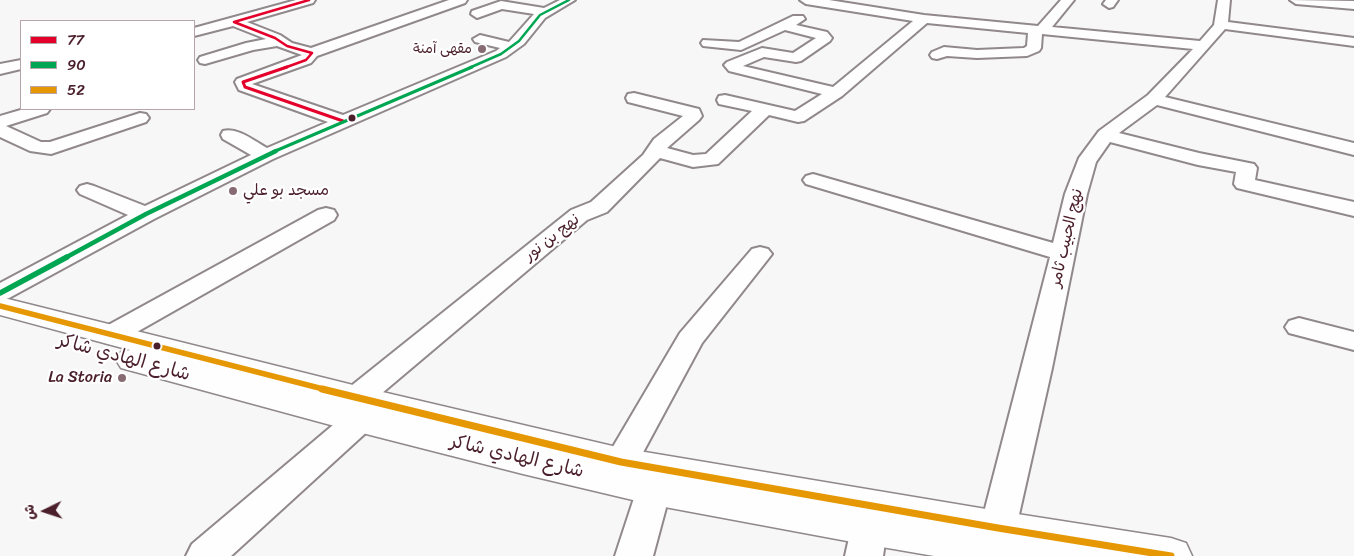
<!DOCTYPE html>
<meta charset="utf-8">
<style>
body{margin:0}
#map{position:relative;width:1354px;height:556px;overflow:hidden;background:#f7f7f7;font-family:Sriracha,"Playpen Sans Arabic",sans-serif}
canvas{display:block}
.legend{position:absolute;left:20px;top:20px;width:175px;height:90px;box-sizing:border-box;background:#fff;border:1px solid #b7a5aa;margin:0;padding:6px 9px;list-style:none;font-size:15px;color:#4a1f2b}
.legend li{display:flex;align-items:center;gap:10px;height:25px}
.legend b{width:25px;border:1px solid #b7a5aa}
.north{position:absolute;left:20px;top:486px;width:50px;height:50px;-webkit-text-stroke:4px #fff;paint-order:stroke;rotate:266deg;font-size:14px;font-weight:700;line-height:20px;text-align:center;color:#4a1f2b}
.north::after{content:'';display:block;margin:auto;width:18px;height:22px;background:#4a1f2b;clip-path:polygon(50% 0,100% 100%,50% 72%,0 100%)}
</style>
<div id="map">
<canvas width="1354" height="556"></canvas>
<ul class="legend">
<li><b style="height:6px;background:#e4002b"></b>77</li>
<li><b style="height:6px;background:#00a651"></b>90</li>
<li><b style="height:6px;background:#e69804"></b>52</li>
</ul>
<div class="north">ش</div>
</div>
<script>
const context = document.querySelector('canvas').getContext('2d');
context.lineJoin = 'round';
function stroke(path, color, width, dash) {
  context.strokeStyle = color;
  context.lineWidth = width;
  context.lineCap = dash ? 'butt' : 'round';
  context.setLineDash(dash || []);
  context.stroke(path);
}
function fill(path, color) {
  context.fillStyle = color;
  context.fill(path, 'evenodd');
}
function write(font, color, halo, rows, align = 'center') {
  context.font = font + ' Sriracha,"Playpen Sans Arabic",sans-serif';
  context.lineWidth = 4.5;
  context.setLineDash([]);
  context.textBaseline = 'middle';
  context.strokeStyle = halo;
  context.fillStyle = color;
  for (const [text, x, y, turn = 0] of rows) {
    context.save();
    context.translate(x, y);
    context.rotate((+turn || 0) * Math.PI / 180);
    context.textAlign = isNaN(turn) ? turn : align;
    if (halo) context.strokeText(text, 0, 0);
    context.fillText(text, 0, 0);
    context.restore();
  }
}
const minor = new Path2D(`
 M296,0H315L313,3L247,22L280,35L292,43L311,48L449,0H467L465,3L317,56L311,63L252,84L343,115L496,51L500,48L475,42L473,39L480,35L509,42L534,14L502,9L477,18L471,14L472,11L501,1L544,8L560,0H575L545,18L524,44L506,57L273,159L154,219L9,298L0,301V283L128,215L80,194L77,190L80,186L87,184L94,186L145,206L251,155L223,139L221,135L223,131C238,127 254,141 267,148L328,122L239,90L235,82L237,79L302,55L277,46L253,50L205,64L200,63L198,60L200,57L246,43L266,39L233,26L194,36V28Z
 M800,0H829L924,15L1038,26L1061,0H1074L1052,27L1200,41L1214,25L1218,0H1230L1228,22L1354,38V46L1225,29L1165,97L1354,143V155L1157,105L1119,133L1199,153L1254,164L1257,168L1255,180L1354,202V216L1237,188L1234,184L1236,172L1198,165L1110,142L1096,162L1087,194L1052,368L1016,528L1017,545L1011,556H985L979,545L980,528L1050,257L806,184L803,180L806,176L813,174L820,176L1053,243L1065,194L1079,158L1099,131L1148,95L1193,49L1042,34L1041,48L1039,51L1027,56L977,58L947,56L937,59L932,58L930,55L932,52L944,47L977,50L1024,48L1027,46L1028,33L927,23L842,96L804,121L798,122L769,115L718,164L693,167L660,158L607,212L587,220L362,410L370,413L375,421L370,429L231,556H186L192,544L339,420L331,418L326,410L331,402L571,210L591,202L643,155L654,139L683,116L628,102L626,98L628,94L634,93L699,109L702,116L699,120L667,148L693,155L706,154L752,111L719,104L717,100L719,96L725,95L795,111L822,94L729,71L724,65L727,62L762,48L793,53L816,38L785,30L741,50L703,46L701,43L703,40L739,42L793,16H803L805,19L796,25L827,32L832,38L830,41L801,61L796,62L764,57L743,66L833,87L913,21L806,4Z
 M1106,0H1118L1113,7L1109,8L1103,4Z
 M1290,0L1354,1V9L1296,4Z
 M21,60V69L0,74V64Z
 M24,109H50L47,113L6,126L41,142H50L140,113L146,114L149,118L146,122L51,154L30,151L0,137V116Z
 M326,208L334,210L337,215L334,220L121,341L111,344L101,341L97,335L101,329L318,210Z
 M760,247L768,249L772,254L702,343L633,471L621,475L609,471L604,462L680,333L752,249Z
 M1299,318L1354,332V350L1289,333L1285,327L1289,321Z
 M654,475L666,479L671,489L653,556H615L637,489L642,479Z
 M869,513L882,518L887,529L883,556H845L851,529L856,518Z`);
const major = new Path2D(`
 M0,297L357,386L621,448L998,511L1171,538L1186,543L1192,556H934L847,541L654,505L523,474L327,424L121,368L116,360L121,352L130,350L0,315Z`);
stroke(minor, '#90888a', 4);
stroke(major, '#90888a', 3);
fill(minor, '#fefefe');
fill(major, '#fefefe');
stroke(new Path2D(`
 M284,68L306,60L312,53L287,46L275,38L234,22L309,0`), '#e4002b', 2.5);
stroke(new Path2D(`
 M287,67L243,82L245,87L343,121`), '#e4002b', 3);
stroke(new Path2D(`
 M469,68L501,54L519,41L540,15L569,0`), '#00a651', 2.5);
stroke(new Path2D(`
 M273,152L472,67`), '#00a651', 3);
stroke(new Path2D(`
 M65,258L146,214L276,151`), '#00a651', 4.5);
stroke(new Path2D(`
 M0,293L67,257`), '#00a651', 5.5);
stroke(new Path2D(`
 M0,306L327,390`), '#e69804', 5.5);
stroke(new Path2D(`
 M322,389L621,462L998,528L1171,556`), '#e69804', 7);
for (const [x, y, r, color] of [
 [482,49,5,"#876b72"],
 [352,118,4.5,"#4a1f2b"],
 [233,191,5,"#876b72"],
 [157,346,4.5,"#4a1f2b"],
 [122,378,5,"#876b72"]
]) {
  const dot = new Path2D();
  dot.arc(x, y, r, 0, 2 * Math.PI);
  context.fillStyle = color;
  context.fill(dot);
  stroke(dot, '#fff', 2);
}
write('14px', '#4a1f2b', '#fff', [
 ["مقهى آمنة",472,49]
], 'right');
write('16px', '#4a1f2b', '#fff', [
 ["مسجد بو علي",243,191],
 ["La Storia",112,378,"right"]
], 'left');
write('16px', '#4a1f2b', '#fff', [
 ["نهج بن نور",552,238,-38],
 ["نهج الحبيب ثامر",1067,238,-77]
]);
write('19px', '#4a1f2b', '#fff', [
 ["شارع الهادي شاكر",124,358,15],
 ["شارع الهادي شاكر",517,457,13]
]);
</script>
